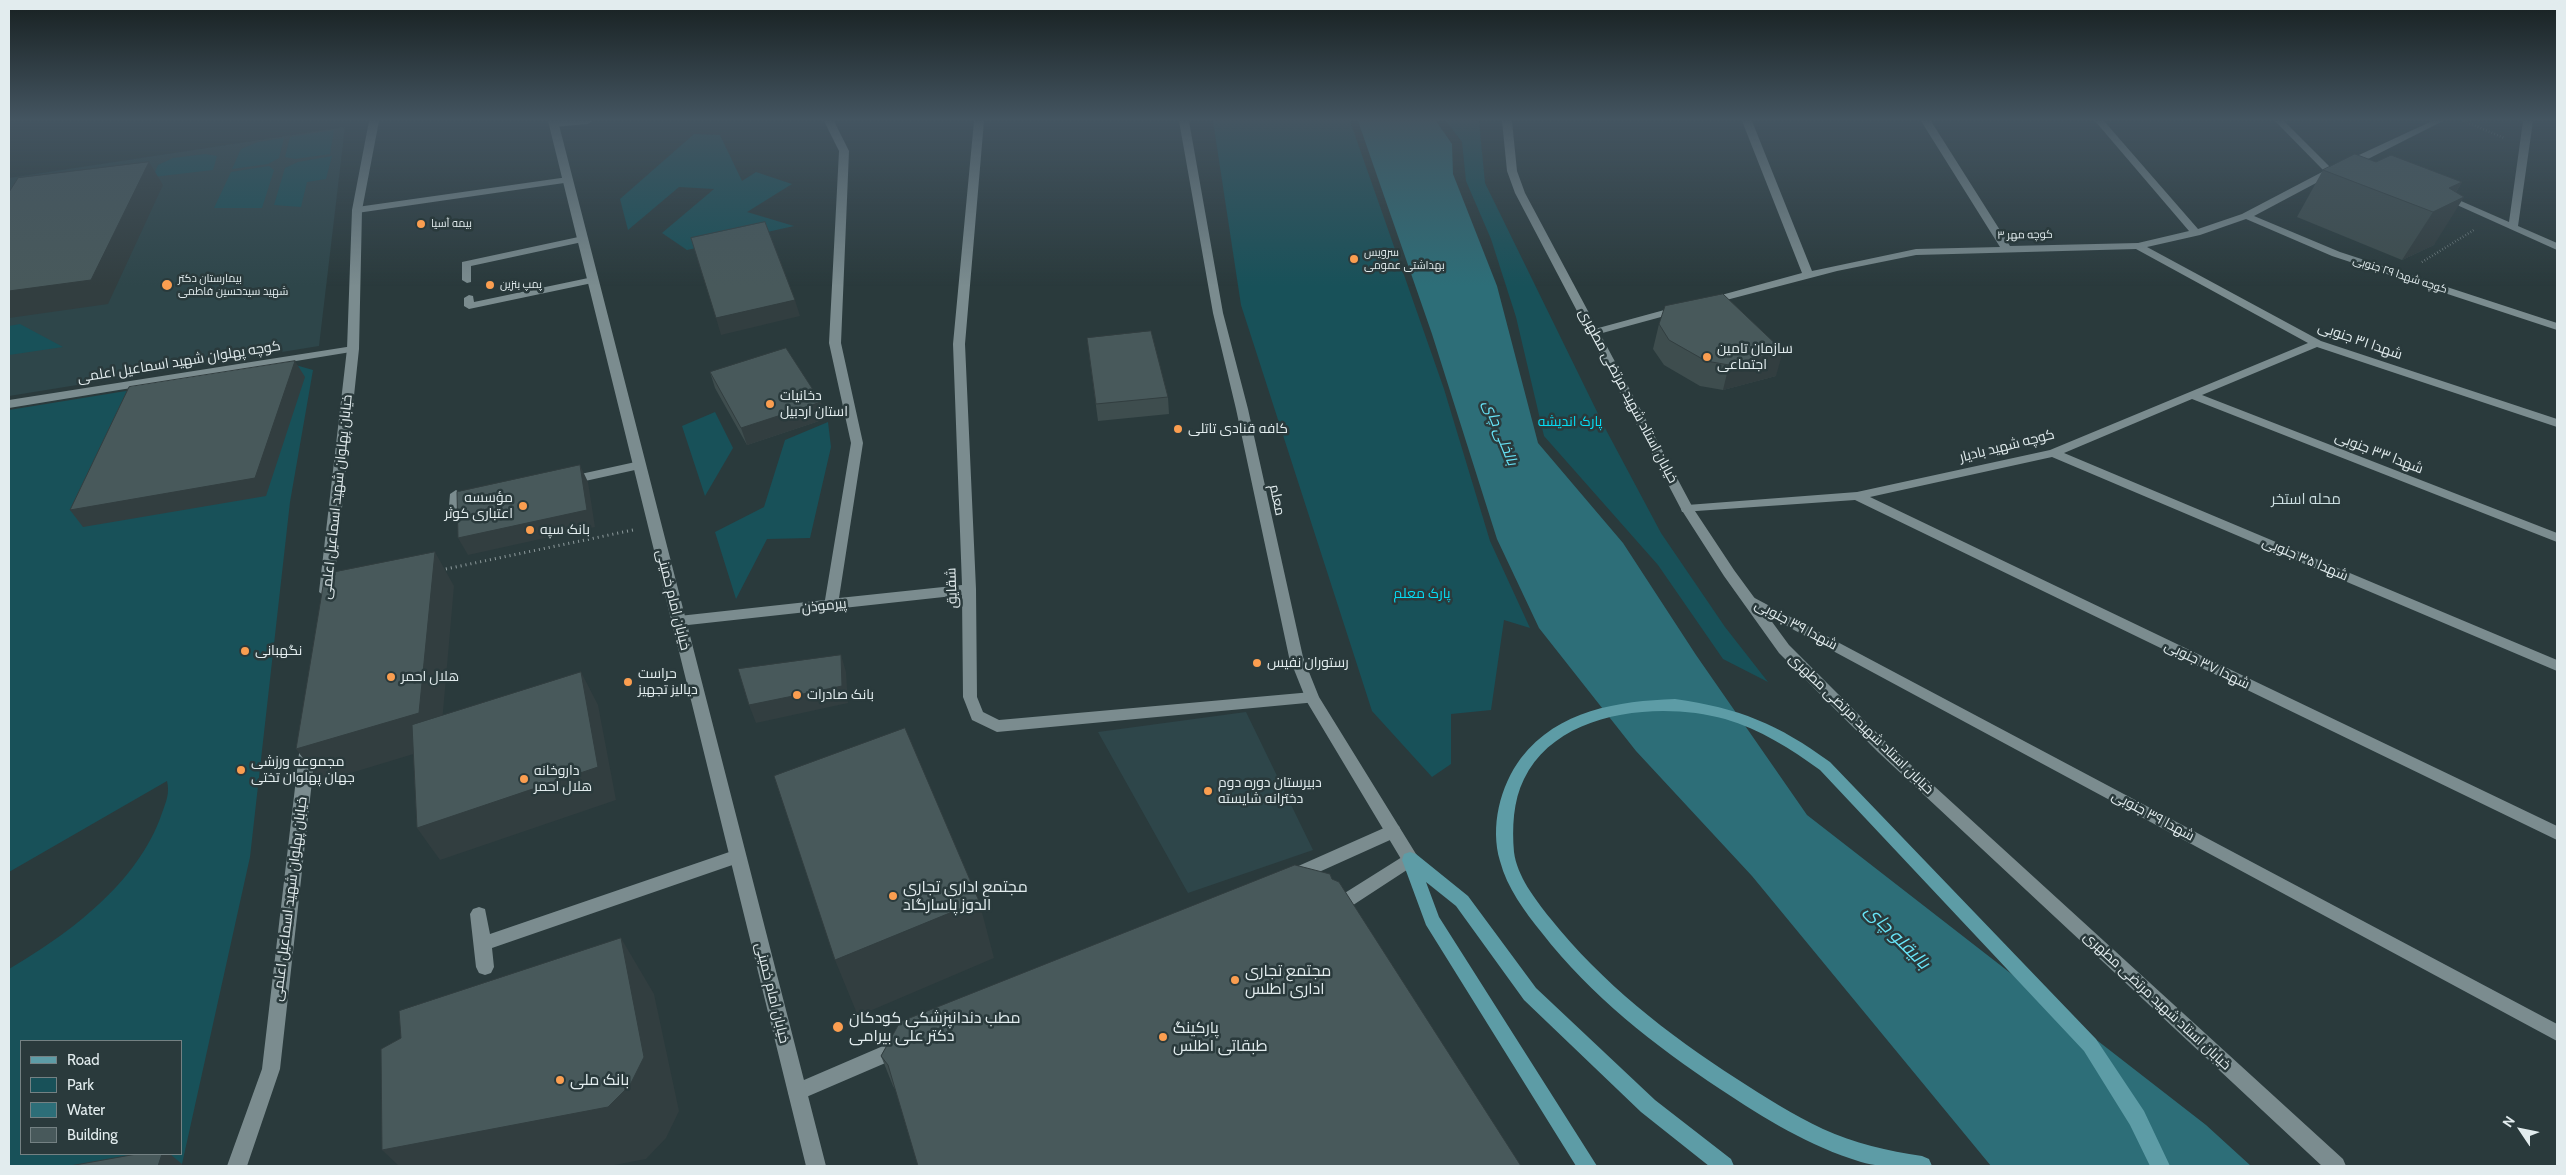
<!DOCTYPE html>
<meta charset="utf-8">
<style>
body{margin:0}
#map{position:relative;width:2566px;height:1175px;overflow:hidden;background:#2a3a3c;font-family:Cabin,sans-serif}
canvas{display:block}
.frame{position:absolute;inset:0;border:10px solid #e2ecee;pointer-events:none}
.legend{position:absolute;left:20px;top:1040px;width:162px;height:115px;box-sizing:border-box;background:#2a3a3c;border:1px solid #748183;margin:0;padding:6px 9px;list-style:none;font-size:15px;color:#e2ecee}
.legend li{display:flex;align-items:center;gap:10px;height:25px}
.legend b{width:25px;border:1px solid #748183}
.north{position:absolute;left:2496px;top:1105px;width:50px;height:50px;-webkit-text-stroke:4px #2a3a3c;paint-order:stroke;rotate:304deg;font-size:14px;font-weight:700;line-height:20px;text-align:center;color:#e2ecee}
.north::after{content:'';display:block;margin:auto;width:18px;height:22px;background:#e2ecee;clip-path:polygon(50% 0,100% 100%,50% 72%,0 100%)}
</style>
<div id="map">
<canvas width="2566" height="1175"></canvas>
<div class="frame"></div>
<ul class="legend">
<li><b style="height:6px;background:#5d9ca6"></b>Road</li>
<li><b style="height:14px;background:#185159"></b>Park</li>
<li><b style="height:14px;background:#2d6e78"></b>Water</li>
<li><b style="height:14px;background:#48595b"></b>Building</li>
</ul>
<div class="north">N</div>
</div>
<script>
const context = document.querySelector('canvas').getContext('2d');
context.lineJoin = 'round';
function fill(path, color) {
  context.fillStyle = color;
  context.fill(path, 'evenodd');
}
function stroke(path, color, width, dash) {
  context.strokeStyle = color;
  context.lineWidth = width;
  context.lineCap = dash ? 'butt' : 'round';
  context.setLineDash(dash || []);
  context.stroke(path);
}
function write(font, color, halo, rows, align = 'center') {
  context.font = font + ' Cabin,Cairo,sans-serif';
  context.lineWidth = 5;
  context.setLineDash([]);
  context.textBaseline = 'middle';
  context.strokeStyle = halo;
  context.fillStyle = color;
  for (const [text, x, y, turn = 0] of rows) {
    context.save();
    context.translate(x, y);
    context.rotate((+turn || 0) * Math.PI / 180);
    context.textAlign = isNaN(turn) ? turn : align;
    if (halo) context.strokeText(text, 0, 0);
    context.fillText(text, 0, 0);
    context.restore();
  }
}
fill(new Path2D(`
 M345,127L319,346L9,396V178Z
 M1246,712L1313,850L1188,893L1098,732Z`), '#2e464a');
fill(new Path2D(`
 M1213,121H1350L1444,389L1490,541L1530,628L1504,620L1491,710L1451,714V764L1432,777L1372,711L1241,305Z
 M1446,121H1479L1485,183L1605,428L1661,533L1725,627L1768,682L1723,659L1658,565L1544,436L1516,317L1491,239L1466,181L1462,142Z
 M334,130L330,154L295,159L285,157L290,137Z
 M694,134L720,135L742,181L756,172L792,184L747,212L794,226L687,250L662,233L714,189L679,187L628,230L620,199Z
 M284,138L279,158L268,164L232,169L241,149L258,142Z
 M205,154L217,156L213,170L153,177L158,165L173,158Z
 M332,156L326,179L307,182L301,207L274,205L285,168L298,162Z
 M269,166L274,170L262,208H214L231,172Z
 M20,324L63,347L9,355V326Z
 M292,364L313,370L290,502L250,857L182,1164L170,1166H9V969C69,934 139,882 162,813C166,802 170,793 167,781L9,872V410ZM21,1041H181V1154H21Z
 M715,412L733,448L705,496L682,426Z
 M828,422L831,447L810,538L767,539L736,599L715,532L764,507L785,440Z`), '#185159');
fill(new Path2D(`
 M1358,121H1436L1452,144L1453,174L1497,286L1538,443L1623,543L1696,655L1807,815L2206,1125L2251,1166H1991L1752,876L1636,751L1539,628L1497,539L1432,334Z`), '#2d6e78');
stroke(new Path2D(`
 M2464,121L2504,138
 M2422,262L2474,230`), '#8d9a9c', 2.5, [0.5, 2.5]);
stroke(new Path2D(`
 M441,570L633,530`), '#8d9a9c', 3, [1, 4]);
fill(new Path2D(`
 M583,236L587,237V241L471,266V282L467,283L462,280V262Z
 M593,277L598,280L597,282L469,309L464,306V298L469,295L473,296L474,302Z`), '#7b8c8f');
fill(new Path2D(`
 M557,121H592L588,124L554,127L549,124Z
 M824,121H834L849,151L841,343L863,443L839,598L962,585L953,344L974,121H984L965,344L976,589L977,697L983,712L999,720L1312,692L1317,694L1319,698L1317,702L997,732L972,720L963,697L962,595L679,626L674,625L672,621L674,617L679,616L825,600L851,443L829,343L839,151Z
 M1742,121H1752L1812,271L1916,249L2000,247L1921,121H1931L2010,246L2138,243L2189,231L2095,121H2104L2198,229L2242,214L2324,171L2275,121H2284L2331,168L2432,121H2443L2362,162L2333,174L2254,216L2340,252L2557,323V330L2332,256L2246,219L2200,235L2147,247L2321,341L2557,419V427L2317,347L2202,395L2557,533V542L2192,399L2064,453L2557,660V671L2052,457L1870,497L2557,826V840L1855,500L1682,512L1681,509L1682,506L1687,505L1857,492L2050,450L2308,343L2136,249L1916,255L1837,271L1711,304H1703V300L1802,273Z
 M2523,121H2533L2518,226L2557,243V250L2437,196L2445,194L2509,222Z
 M568,177L573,180L571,182L357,213L352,210L357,207Z
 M1679,306L1684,309L1683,311L1595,335L1589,332L1591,330Z
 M353,346L357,347V351L9,408V400Z
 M640,461L644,462L646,465L644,468L567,485L561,481L567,477Z
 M456,490L462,494V518L455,522L448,518L450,494Z
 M1749,595L2557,1024V1041L1744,603L1742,600L1744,597Z
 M1393,824L1399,826L1401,831L1399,836L1299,881L1293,883L1287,881L1285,876L1287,871Z
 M738,849L744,851L746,856L744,861L492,948L494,967L491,973L485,975L479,973L476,967L470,914L473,909L479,907L485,909L490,934Z
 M1410,852L1416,854L1418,859L1416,864L1344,911L1338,913L1332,911L1330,906L1332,901Z
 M897,1040L904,1043L906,1049L904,1055L797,1101L790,1098L788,1092L790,1086Z`), '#7b8c8f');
fill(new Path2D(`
 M369,121H379L362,210L359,349L333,592L326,597L319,592L347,349L352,210Z
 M308,739L313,741L316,745L280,1069L247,1166H227L262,1069L300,745L303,741Z`), '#7b8c8f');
fill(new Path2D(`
 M548,121H558L826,1166H806Z
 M1179,121H1189L1223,313L1248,409L1303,657L1319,697L1416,854L1418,859L1416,864L1410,866L1404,864L1307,702L1289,657L1236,409L1213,313Z
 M1502,121H1512L1517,171L1525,193L1693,508L1734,570L1789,645L1888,744L2343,1159L2346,1166H2322L1878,752L1779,653L1724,576L1681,509L1515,193L1507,171Z`), '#7b8c8f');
fill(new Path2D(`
 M1675,699C1739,708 1778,724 1830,762L2096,1039L2144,1111L2170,1166H2150L2130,1125L2084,1051L1820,770C1791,749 1760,729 1725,719C1661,701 1557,710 1524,779C1513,801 1512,828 1514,852C1517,876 1535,899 1550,918C1602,983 1667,1034 1737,1079C1765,1097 1793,1115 1823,1129C1854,1143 1888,1151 1922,1156L1929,1159L1932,1166C1908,1166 1884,1169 1861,1162C1809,1146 1765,1119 1720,1089C1654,1045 1591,996 1542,933C1525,912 1507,888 1500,861C1490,827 1500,786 1521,758C1558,710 1618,701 1675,699Z
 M1410,852L1416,854L1468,896L1536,988L1655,1100L1731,1159L1734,1166H1709L1641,1112L1524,1000L1456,906L1426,882L1439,917L1597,1166H1576L1426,925L1402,860L1404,854Z`), '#5d9ca6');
fill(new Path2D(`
 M2376,162L2462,182L2456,192L2434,245L2402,260L2297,217L2323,170Z
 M1659,324L1776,376L1723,390L1700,386L1664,365L1653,349Z
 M1087,338L1168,397L1169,414L1098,421Z
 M710,372L825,419L747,445L715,388Z
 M900,1022L895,1089L893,1086L881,1056Z`), '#3e4d4e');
fill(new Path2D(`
 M149,162L163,185L108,304L9,318V291Z
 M2462,182L2448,204L2464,197L2434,245L2402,260L2433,212L2449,188Z
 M795,300L800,316L721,335L716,318Z
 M1783,351L1776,376L1723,390L1729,365Z
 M295,361L305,377L266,496L83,527L70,510Z
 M821,402L825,419L747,445L741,428Z
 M580,465L588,482L595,527L468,555L458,538Z
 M435,552L454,586L440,746L321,782L296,749Z
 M841,655L846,672L848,703L756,723L749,705Z
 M581,672L598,705L616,800L440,860L417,828Z
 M979,901L994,958L858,1016L835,960Z
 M621,938L654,994L679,1111L666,1138L646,1159L609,1166H399L382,1150Z
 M162,1154H170L182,1164V1166H158Z`), '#323e40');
const building = new Path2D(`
 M2355,154L2376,162L2391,155L2462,182L2449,188L2464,197L2433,212L2323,170Z
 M149,162L91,280L9,291V192L18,178Z
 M765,222L795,300L716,318L691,238Z
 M1723,294L1783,351L1729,365L1706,361L1669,340L1659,324L1665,306Z
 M1151,331L1168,397L1096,404L1087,338Z
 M786,348L821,402L741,428L710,372Z
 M295,361L255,478L70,510L129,387Z
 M580,465L587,510L458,538L457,492Z
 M435,552L419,713L296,749L325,574Z
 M841,655L842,686L749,705L738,669Z
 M581,672L598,767L417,828L412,725Z
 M905,728L979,901L835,960L774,776Z
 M1295,865L1330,874L1332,879L1339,882L1521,1166H918L888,1065L881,1056L900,1022Z
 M621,938L644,1057L630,1085L608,1107L382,1150L381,1049L401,1038L399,1011Z
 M137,1154H162L158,1166H70Z`);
fill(building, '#48595b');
stroke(building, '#323e40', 1);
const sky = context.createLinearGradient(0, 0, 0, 286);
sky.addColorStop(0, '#172021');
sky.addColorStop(0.42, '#445561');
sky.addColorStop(1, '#44556100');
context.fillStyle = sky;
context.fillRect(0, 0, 2566, 286);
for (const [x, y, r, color] of [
 [421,224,5,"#fb9e50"],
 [1354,259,5,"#fb9e50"],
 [167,285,6,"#fb9e50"],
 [490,285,5,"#fb9e50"],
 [1707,357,5,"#fb9e50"],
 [770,404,5,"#fb9e50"],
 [1178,429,5,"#fb9e50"],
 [523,506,5,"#fb9e50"],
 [530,530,5,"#fb9e50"],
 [245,651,5,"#fb9e50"],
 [1257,663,5,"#fb9e50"],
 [391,677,5,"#fb9e50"],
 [628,682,5,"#fb9e50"],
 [797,695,5,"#fb9e50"],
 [241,770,5,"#fb9e50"],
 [524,779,5,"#fb9e50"],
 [1208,791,5,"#fb9e50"],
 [893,896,5,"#fb9e50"],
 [1235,980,5,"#fb9e50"],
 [838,1027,6,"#fb9e50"],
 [1163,1037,5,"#fb9e50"],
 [560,1080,5,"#fb9e50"]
]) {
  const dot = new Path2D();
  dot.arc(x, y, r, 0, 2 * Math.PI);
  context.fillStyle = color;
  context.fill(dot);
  stroke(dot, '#2a3a3c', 2);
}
write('11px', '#e2ecee', '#2a3a3c', [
 ["بیمه آسیا",431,224],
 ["سرویس",1364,253],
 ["بهداشتی عمومی",1364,266],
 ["بیمارستان دکتر",178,279],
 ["شهید سیدحسین فاطمی",178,292],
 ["پمپ بنزین",500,285]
], 'left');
write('11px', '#e2ecee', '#2a3a3c', [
 ["کوچه مهر ۳",2025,235,-1],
 ["کوچه شهدا ۲۹ جنوبی",2400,275,18]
]);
write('14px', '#e2ecee', '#2a3a3c', [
 ["شهدا ۳۱ جنوبی",2360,341,19],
 ["کوچه پهلوان شهید اسماعیل اعلمی",179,362,-9],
 ["خیابان استاد شهید مرتضی مطهری",1628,396,62],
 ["کوچه شهید بادیار",2007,446,-14],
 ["شهدا ۳۳ جنوبی",2379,453,21],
 ["خیابان پهلوان شهید اسماعیل اعلمی",337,497,-84],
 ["معلم",1277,500,78],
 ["شهدا ۳۵ جنوبی",2305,559,23],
 ["شقایق",952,588,-92],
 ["خیابان امام خمینی",673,600,76],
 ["پیرموذن",824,606,-6],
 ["شهدا ۳۹ جنوبی",1796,625,28],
 ["شهدا ۳۷ جنوبی",2207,665,26],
 ["خیابان استاد شهید مرتضی مطهری",1861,724,44],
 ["شهدا ۳۹ جنوبی",2153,816,28],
 ["خیابان پهلوان شهید اسماعیل اعلمی",290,899,-83],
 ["خیابان امام خمینی",772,993,76],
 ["خیابان استاد شهید مرتضی مطهری",2157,1001,43]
]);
write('14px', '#e2ecee', '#2a3a3c', [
 ["سازمان تامین",1717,349],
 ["اجتماعی",1717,365],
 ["دخانیات",780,396],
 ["استان اردبیل",780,412],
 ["کافه قنادی تاتلی",1188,429],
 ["مؤسسه",513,498,"right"],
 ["اعتباری کوثر",513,514,"right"],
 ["بانک سپه",540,530],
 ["نگهبانی",255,651],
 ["رستوران نفیس",1267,663],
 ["حراست",638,674],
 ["دیالیز تجهیز",638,690],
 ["هلال احمر",401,677],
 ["بانک صادرات",807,695],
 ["مجموعه ورزشی",251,762],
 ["جهان پهلوان تختی",251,778],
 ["داروخانه",534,771],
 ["هلال احمر",534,787],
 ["دبیرستان دوره دوم",1218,783],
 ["دخترانه شایسته",1218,799]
], 'left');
write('14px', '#04def6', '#2a3a3c', [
 ["پارک اندیشه",1570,422],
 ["پارک معلم",1422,594]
]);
write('italic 15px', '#68e5f8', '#2a3a3c', [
 ["بالخلی چای",1500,433,68]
]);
write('15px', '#ccdfe2', '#2a3a3c', [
 ["محله استخر",2306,500]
]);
write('16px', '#e2ecee', '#2a3a3c', [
 ["مجتمع اداری تجاری",903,887],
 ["الدوز پاسارگاد",903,905],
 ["مجتمع تجاری",1245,971],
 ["اداری اطلس",1245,989],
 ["مطب دندانپزشکی کودکان",849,1018],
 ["دکتر علی بیرامی",849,1036],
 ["پارکینگ",1173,1028],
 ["طبقاتی اطلس",1173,1046],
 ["بانک ملی",570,1080]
], 'left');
write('italic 18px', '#68e5f8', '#2a3a3c', [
 ["بالیقلو چای",1897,937,45]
]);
</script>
